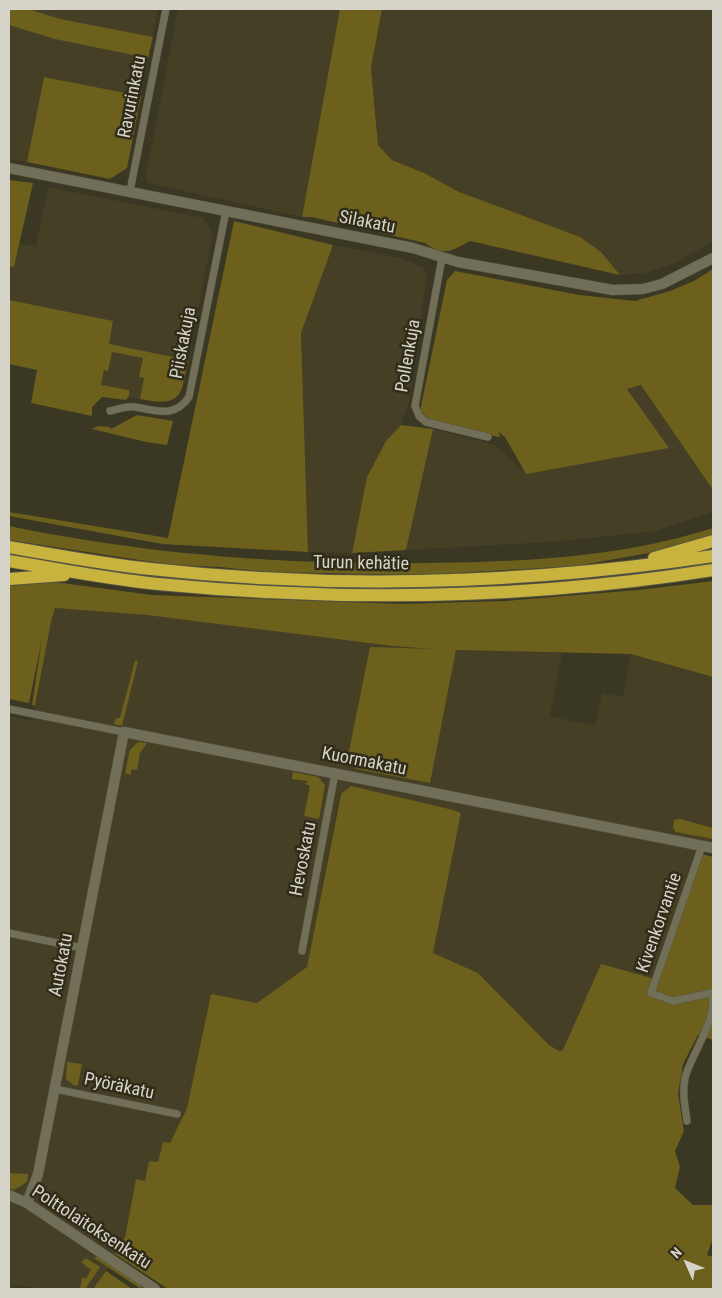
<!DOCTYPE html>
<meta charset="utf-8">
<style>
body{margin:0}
#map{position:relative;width:722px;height:1298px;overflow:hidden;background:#3a3723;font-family:"Roboto Condensed",sans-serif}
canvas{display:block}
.frame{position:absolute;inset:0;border:10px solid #d6d4c8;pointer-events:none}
.north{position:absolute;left:662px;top:1238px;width:50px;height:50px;-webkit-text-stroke:4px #302c19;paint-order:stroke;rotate:314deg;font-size:14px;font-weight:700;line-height:20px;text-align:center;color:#d6d4c8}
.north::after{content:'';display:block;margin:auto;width:18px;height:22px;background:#d6d4c8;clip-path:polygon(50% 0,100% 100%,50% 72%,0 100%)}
</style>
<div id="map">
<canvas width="722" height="1298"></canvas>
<div class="frame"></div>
<div class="north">N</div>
</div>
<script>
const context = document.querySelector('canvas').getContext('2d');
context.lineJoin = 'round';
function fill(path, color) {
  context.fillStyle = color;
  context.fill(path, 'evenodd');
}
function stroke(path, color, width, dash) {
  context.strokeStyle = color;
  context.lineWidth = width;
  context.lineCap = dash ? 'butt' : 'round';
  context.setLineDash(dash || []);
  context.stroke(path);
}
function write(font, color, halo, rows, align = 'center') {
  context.font = font + ' "Roboto Condensed",sans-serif';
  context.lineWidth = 5;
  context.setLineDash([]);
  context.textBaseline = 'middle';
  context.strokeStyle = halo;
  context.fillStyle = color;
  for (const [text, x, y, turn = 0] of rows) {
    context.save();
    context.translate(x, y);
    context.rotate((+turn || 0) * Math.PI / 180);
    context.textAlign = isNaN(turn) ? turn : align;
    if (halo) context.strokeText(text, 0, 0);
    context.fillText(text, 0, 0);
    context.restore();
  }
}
fill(new Path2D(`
 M9,9H158L141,96L44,77L27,162L9,159Z
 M178,9H340L302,217L148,183L146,176Z
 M382,9H713V241L677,262L645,273L620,275L601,252L459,192L424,173L392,160L378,145L371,68Z
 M48,187L203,218L213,233L183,386L174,399L158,402L100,391L113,322L9,300V266L14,267L19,244L36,246Z
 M333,245L400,258L422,267L427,273L409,403L401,425L386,441L367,477L352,553L308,552L301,333Z
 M641,385L713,490V512L656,531L550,542L406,550L433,429L495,445L526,473L669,448L627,388Z
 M55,608L147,615L456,650L562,653L550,716L595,726L602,693L623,697L631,654L713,677V849L699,853L655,979L563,1050L559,1051L549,1045L478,973L433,953L461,813L340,794L307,967L257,1003L211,995L187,1108L170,1143L163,1142L158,1163L145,1181L136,1180L125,1237L106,1271L93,1289H44L16,1285L9,1289V716L33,721L51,622Z`), '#454025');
fill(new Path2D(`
 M9,9H28L60,19L153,37L148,58L55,39L9,25Z
 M340,9H382L371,68L378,145L392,160L424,173L459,192L580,237L601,252L620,275L470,241C452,251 443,257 425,243L312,217H302Z
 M44,77L141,96L127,168L110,179L27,162Z
 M9,180L33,183L14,267L9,266Z
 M234,221L333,245L301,333L308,552L162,544L9,516V512L168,538Z
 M713,269V490L641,385L627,389L669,448L526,474L505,437L499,432L500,436L498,437L429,419L420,411L447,280L455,271L579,295L635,301L670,291L694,281Z
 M9,300L113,321L109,344L188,360C181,397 182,407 140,399L144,378L139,377L143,358L112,352L108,371L104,370L101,385L129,390V396L126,400L102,397L92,407V416L31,403L37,370L9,364Z
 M137,415L173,421L167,445L146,442L92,429L98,426L110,427L111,429Z
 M401,425L433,429L406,550L352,553L367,477L386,441Z
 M9,526C145,554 283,565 422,563C520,562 620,558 713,528V537L682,547L576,566L421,575L266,572L220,567L172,565L9,540Z
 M47,581L152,595L401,604L505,601L638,590L713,581V677L631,654L456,650L430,783L357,769L348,756L370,647L433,649L393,646L147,615L55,608L51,622L35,706L32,705L42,639L29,703L9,699V584Z
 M135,661H138L122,726L114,724L116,718H120Z
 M138,742L147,743L140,753L137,770L132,769L130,775L125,773L130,750Z
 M293,772L318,777L325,785L319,819L304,816L310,786L305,784L308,781L292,779Z
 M351,786L453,810L461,813L433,953L478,973L549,1045L559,1051L563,1050L601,964L655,979L699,853L713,857V1040L698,1035L683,1064L678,1094L684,1131L675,1151L680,1167L675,1188L693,1205H713V1238L707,1255L713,1257V1289H168L115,1254L125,1237L136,1179L145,1181L149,1161L158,1162L163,1142L170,1143L187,1108L211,994L257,1003L307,967L341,794Z
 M680,819L713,828V839L676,832L673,828L674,820Z
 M67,1062L82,1064L78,1085L75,1086L66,1079Z
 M9,1173L28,1174L27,1182L14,1190L9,1188Z
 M97,1256L142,1286L141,1289L94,1258Z
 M86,1258L100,1267L86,1288L80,1289L82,1277L86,1279L91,1270L81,1262Z
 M106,1271L132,1289H93Z`), '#6c601c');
const street = new Path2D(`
 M130,191L166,9
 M442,258L415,406L419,416L426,422L488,437
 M110,411C118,409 127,406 134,407C156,410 174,419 189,397L226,211
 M9,709L124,732
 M9,933L82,948
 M302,951L335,773
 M55,1089L177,1114
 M687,1121C685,1106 682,1093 685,1078C690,1056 721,1014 711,993L673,1001L651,993L702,846`);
const secondary = new Path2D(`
 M9,168L413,248L458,262L613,290L643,289L662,284L713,258
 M9,1195L27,1203L155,1289
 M27,1203L38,1174L124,732L713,848`);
const highway = new Path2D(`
 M9,547C56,555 103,564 151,569C340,590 525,584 713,556
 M654,558L713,541
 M9,561C58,569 108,579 158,584C343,602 530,599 713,570
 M9,579L64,575`);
stroke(street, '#575544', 8);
stroke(secondary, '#575544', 11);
stroke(highway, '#575544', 14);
stroke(street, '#726f59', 7);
stroke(secondary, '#726f59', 10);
stroke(highway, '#c7b33e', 12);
write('18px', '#d6d4c8', '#302c19', [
 ["Ravurinkatu",133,97,-79],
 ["Silakatu",367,223,11],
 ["Piiskakuja",184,343,-79],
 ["Pollenkuja",409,356,-80],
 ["Turun kehätie",361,564,1],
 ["Kuormakatu",364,762,11],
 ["Hevoskatu",304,859,-79],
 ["Kivenkorvantie",660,923,-71],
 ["Autokatu",62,965,-79],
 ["Pyöräkatu",119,1087,12],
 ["Polttolaitoksenkatu",91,1228,33]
]);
</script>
